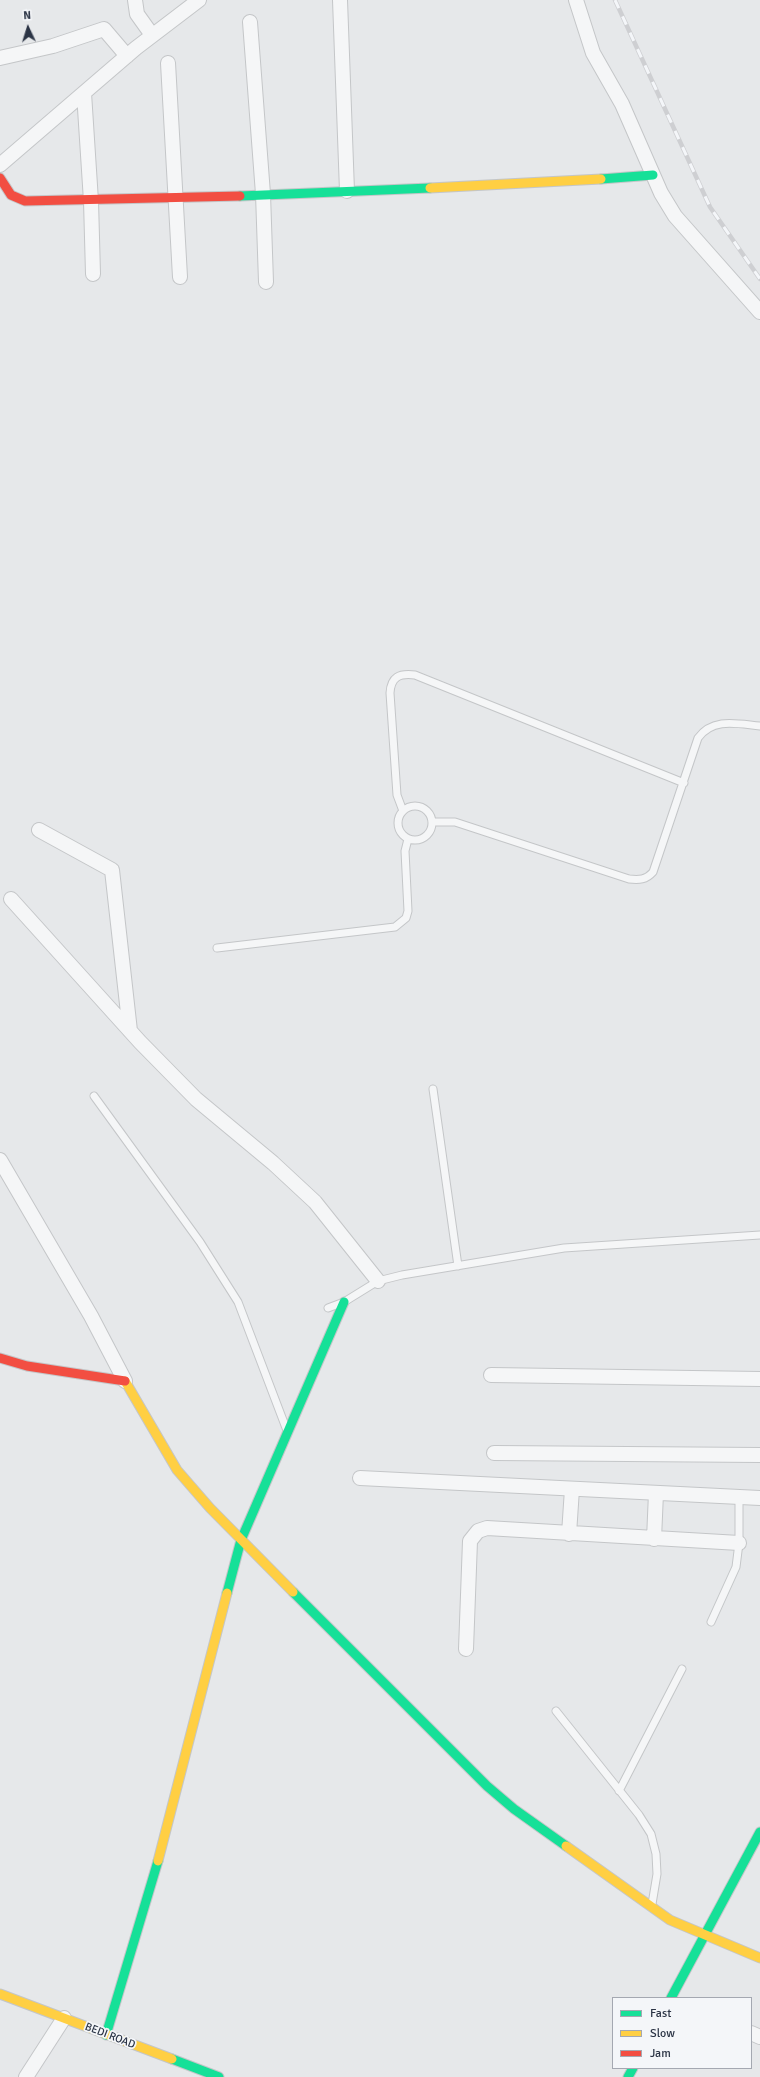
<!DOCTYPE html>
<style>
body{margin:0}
#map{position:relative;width:760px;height:2077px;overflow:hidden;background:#e6e8ea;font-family:Signika,sans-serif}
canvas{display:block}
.legend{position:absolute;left:612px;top:1997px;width:140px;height:72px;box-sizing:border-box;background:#f4f6f9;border:1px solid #a4a8b1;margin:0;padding:5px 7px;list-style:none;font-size:12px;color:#2b3445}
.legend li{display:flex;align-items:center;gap:8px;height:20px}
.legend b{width:20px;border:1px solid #a4a8b1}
.north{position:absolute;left:8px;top:8px;width:40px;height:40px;-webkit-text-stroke:3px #f4f6f9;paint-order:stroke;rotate:356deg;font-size:11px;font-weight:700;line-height:16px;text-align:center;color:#2b3445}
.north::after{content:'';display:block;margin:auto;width:14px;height:18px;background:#2b3445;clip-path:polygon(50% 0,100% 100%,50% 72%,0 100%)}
</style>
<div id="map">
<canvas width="760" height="2077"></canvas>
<ul class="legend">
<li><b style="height:5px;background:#16e098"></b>Fast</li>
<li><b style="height:5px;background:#ffcf43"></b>Slow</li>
<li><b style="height:5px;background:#f24e42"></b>Jam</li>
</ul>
<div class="north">N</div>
</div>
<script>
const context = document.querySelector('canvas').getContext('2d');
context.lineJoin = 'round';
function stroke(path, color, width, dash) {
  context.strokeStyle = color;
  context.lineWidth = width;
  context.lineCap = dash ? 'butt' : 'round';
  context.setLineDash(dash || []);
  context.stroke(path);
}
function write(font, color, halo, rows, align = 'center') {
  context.font = font + ' Signika,sans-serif';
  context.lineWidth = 3.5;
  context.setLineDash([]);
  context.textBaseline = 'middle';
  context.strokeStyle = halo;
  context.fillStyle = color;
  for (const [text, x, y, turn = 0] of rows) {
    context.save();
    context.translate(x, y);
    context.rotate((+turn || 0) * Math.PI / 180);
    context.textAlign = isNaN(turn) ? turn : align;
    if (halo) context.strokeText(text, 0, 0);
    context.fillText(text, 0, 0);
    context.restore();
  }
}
const lane = new Path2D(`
 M398 823a17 17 0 1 1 34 0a17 17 0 1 1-34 0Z
 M403,811L397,795L390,693C391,677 399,673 415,675L684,783
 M432,822H455L629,879C639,880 646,880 653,872L698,738C713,717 738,724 760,726
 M217,948L395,927L406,918L408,911L405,851L408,839
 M433,1089L458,1266
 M94,1096L200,1242L238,1302L286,1428
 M328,1308L344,1302L378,1281L402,1275L564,1248L760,1235
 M711,1622L736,1567L739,1543V1497
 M556,1711L639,1815L651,1834L656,1854L657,1874L652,1904
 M619,1791L682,1669`);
const street = new Path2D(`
 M135,0L137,14L152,35
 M340,0L347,191
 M576,0L593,53L622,104L661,193L675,216L760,312
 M250,22L263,194L266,282
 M0,58L53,46L104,29L127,56
 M168,63L180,277
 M84,93L91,201L93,274
 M0,165L136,48L199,0
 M39,830L112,870L130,1031
 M11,899L140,1042L196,1099L273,1163L315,1202L378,1281
 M0,1160L91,1316L125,1381
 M491,1375L760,1379
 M494,1453L760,1455
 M360,1478L760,1498
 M569,1534L572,1489
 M654,1539L656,1493
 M466,1649L470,1541L478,1531L487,1528L739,1543
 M751,2033L760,2037
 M26,2077L64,2018`);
const fast = new Path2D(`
 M601,179L653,175
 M240,196L430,188
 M293,1592L487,1786L514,1809L566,1846
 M227,1593L241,1540L344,1302
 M671,1998L760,1832
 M106,2035L158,1861
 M172,2059L219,2077
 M628,2077L633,2068`);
const slow = new Path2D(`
 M430,188L601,179
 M125,1381L177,1470L210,1508L293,1592
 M566,1846L670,1920L760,1958
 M158,1861L227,1593
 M0,1994L172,2059`);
const jam = new Path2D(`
 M0,178L11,195L25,201L240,196
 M0,1358L27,1366L125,1381`);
stroke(lane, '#c4c6c8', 9);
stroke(street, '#c4c6c8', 16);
stroke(fast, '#c4c6c8', 11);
stroke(slow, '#c4c6c8', 11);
stroke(jam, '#c4c6c8', 11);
stroke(lane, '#f5f6f7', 7);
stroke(street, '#f5f6f7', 14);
stroke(fast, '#16e098', 9);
stroke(slow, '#ffcf43', 9);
stroke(jam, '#f24e42', 9);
const rail = new Path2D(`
 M615,0L710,207L760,279`);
stroke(rail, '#cecfd2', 4.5);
stroke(rail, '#f4f6f9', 3, [9]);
write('11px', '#2b3445', '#f4f6f9', [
 ["BEDI ROAD",110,2036,21]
]);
</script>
